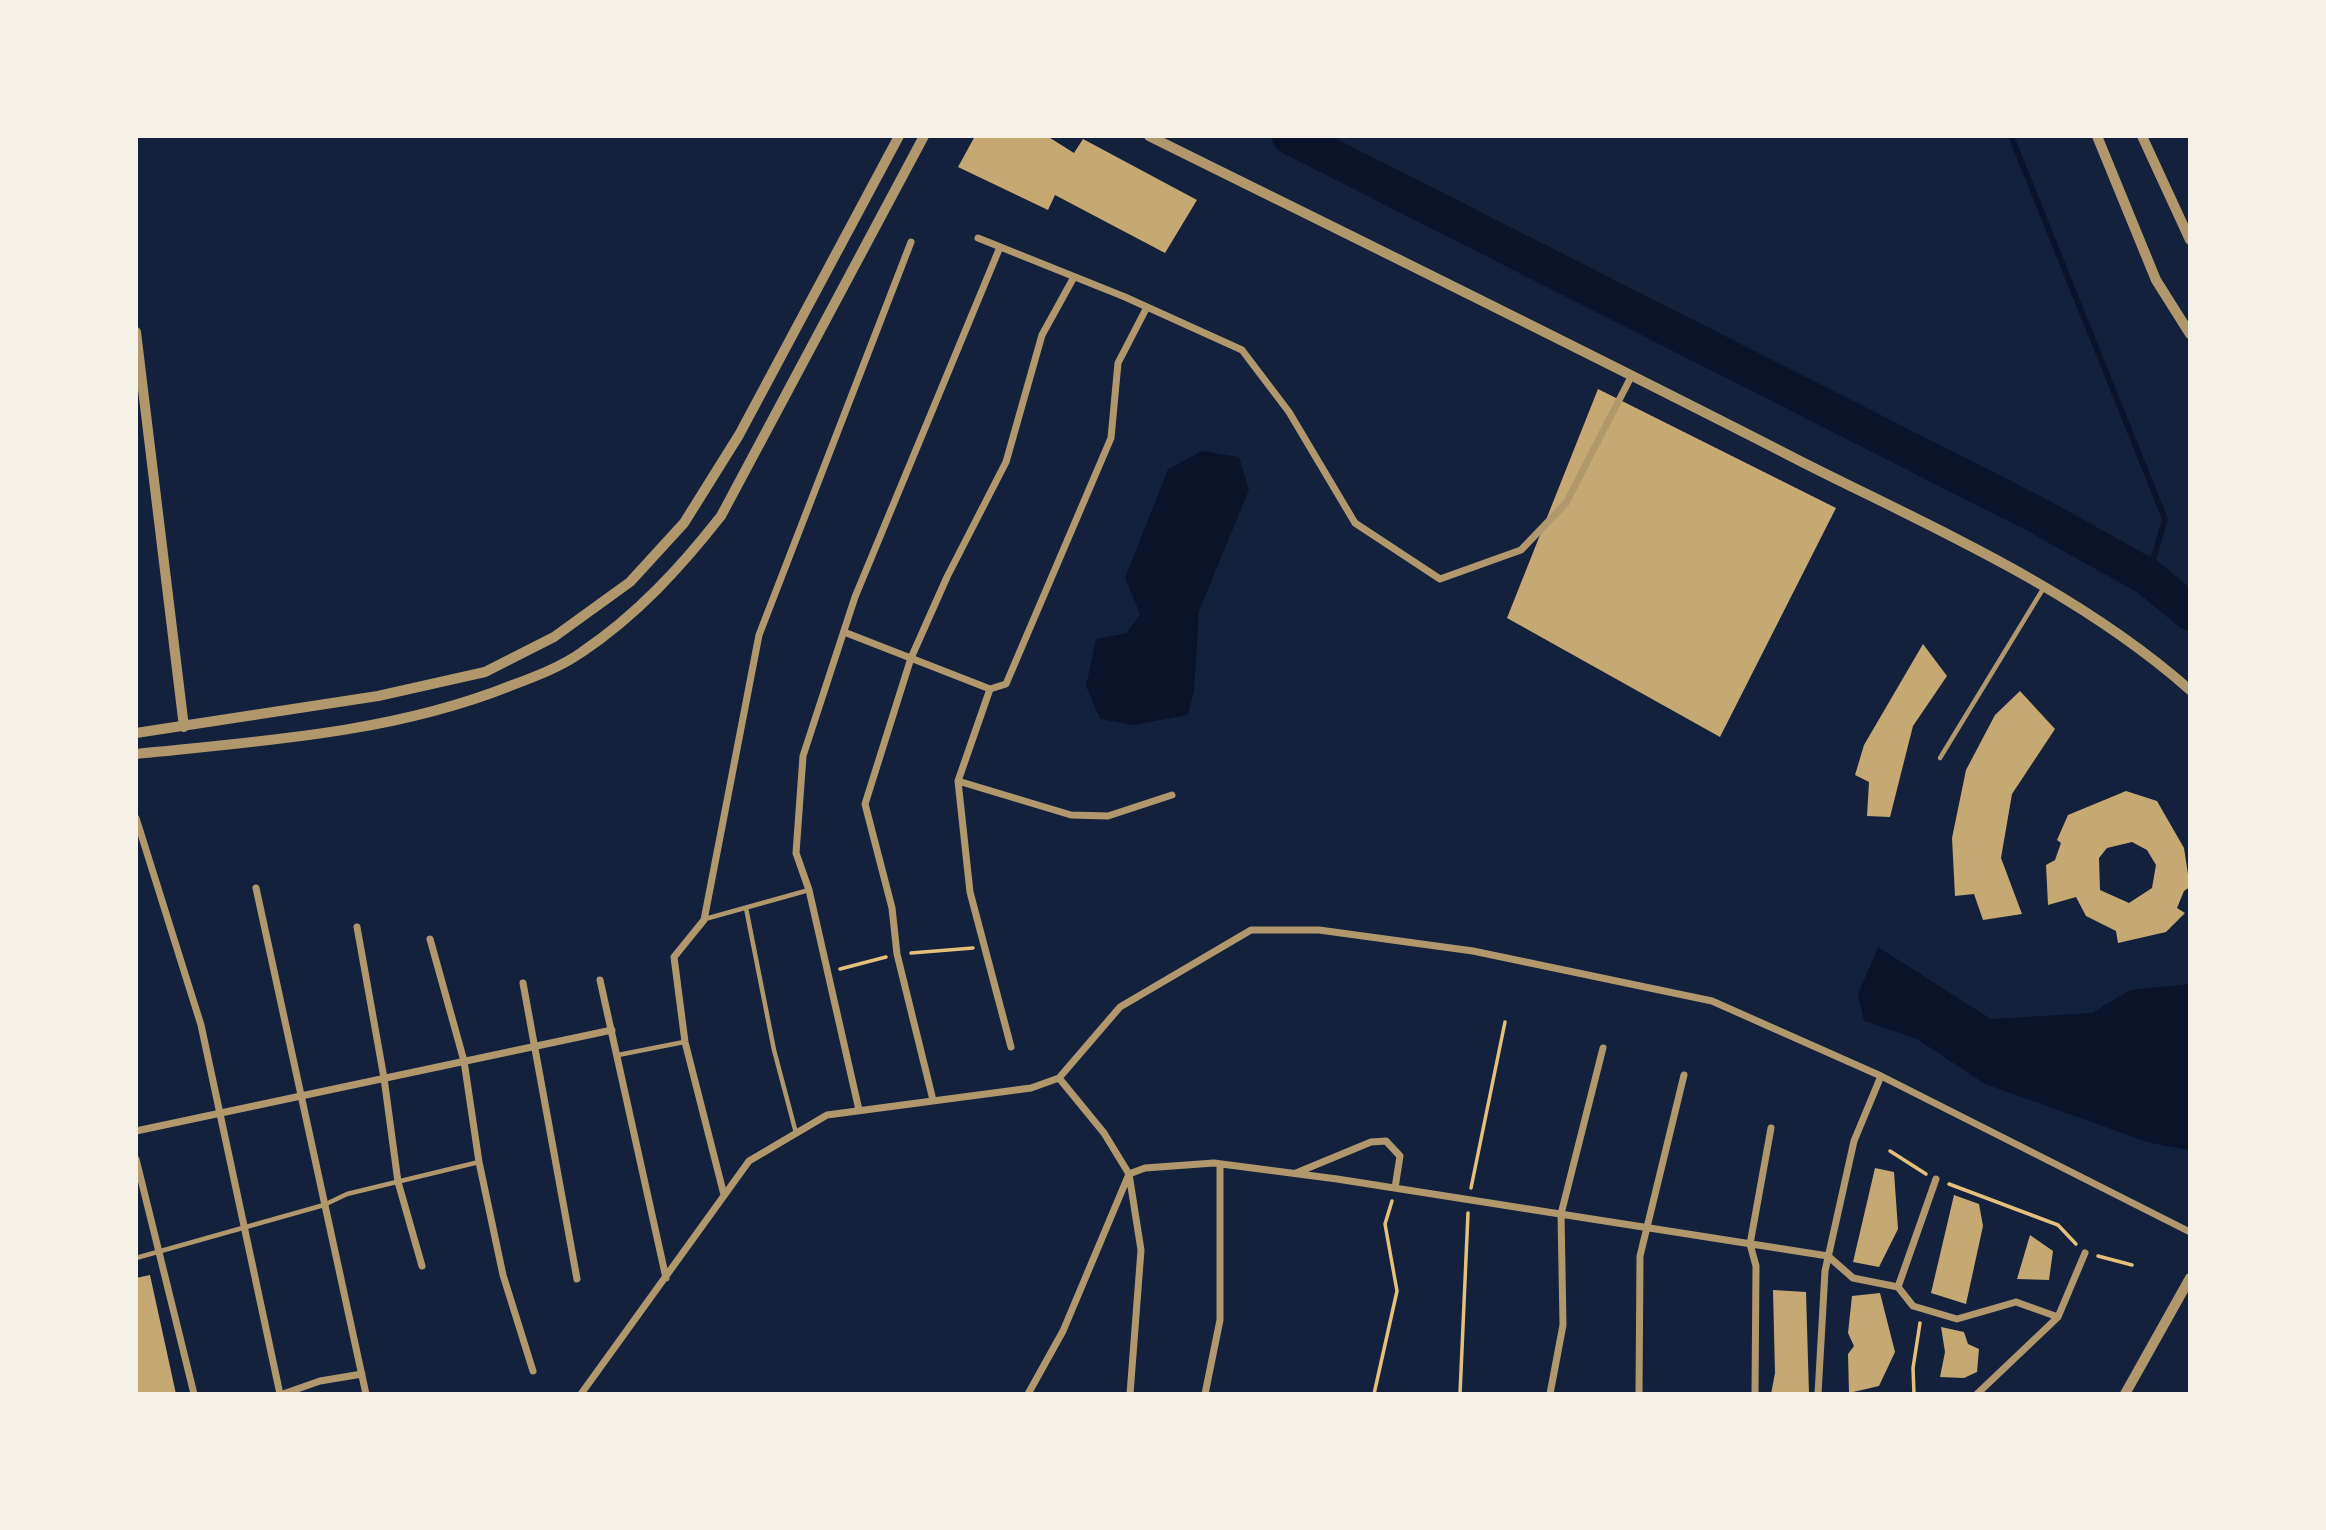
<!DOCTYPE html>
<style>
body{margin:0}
#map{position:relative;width:2326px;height:1530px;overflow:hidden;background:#14213d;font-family:"IBM Plex Serif",serif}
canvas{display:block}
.frame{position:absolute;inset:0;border:138px solid #f6f1e7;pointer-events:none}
</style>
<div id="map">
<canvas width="2326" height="1530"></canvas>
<div class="frame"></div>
</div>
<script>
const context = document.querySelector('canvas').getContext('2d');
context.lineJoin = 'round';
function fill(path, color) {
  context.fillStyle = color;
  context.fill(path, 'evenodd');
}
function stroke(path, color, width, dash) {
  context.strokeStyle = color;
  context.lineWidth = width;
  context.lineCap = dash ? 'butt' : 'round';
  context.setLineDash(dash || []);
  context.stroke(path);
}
fill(new Path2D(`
 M1202,451L1239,457L1249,490L1199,611L1194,690L1188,715L1133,725L1100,719L1086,686L1096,639L1127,633L1140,614L1125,578L1168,469Z
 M1878,947L1991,1019L2092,1013L2130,990L2189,984V1150L2150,1143L1985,1084L1917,1039L1864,1021L1858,994Z`), '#0b132b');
stroke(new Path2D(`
 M2011,136L2165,519L2148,577`), '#0b132b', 6);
stroke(new Path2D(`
 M1290,136L2035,514L2148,577L2190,612`), '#0b132b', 37);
fill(new Path2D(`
 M975,136H1047L1074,153L1083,139L1197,200L1165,253L1055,195L1048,210L958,167Z
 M1598,389L1836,508L1720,737L1507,618Z
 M1923,644L1947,676L1913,726L1890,817L1867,816L1869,782L1855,775L1864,745Z
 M2020,691L2055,729L2012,794L2001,858L2022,914L1983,920L1974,894L1955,896L1952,838L1966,770L1995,715Z
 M2126,791L2157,801L2184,848L2190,887L2184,891L2177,908L2185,913L2166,932L2118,943L2116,931L2086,916L2076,897L2048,905L2046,865L2055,860L2061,843L2057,840L2068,815ZM2132,842L2147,850L2156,865L2152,888L2129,903L2100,890L2099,858L2107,848Z
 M1875,1168L1894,1172L1898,1229L1879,1267L1853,1262Z
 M1954,1195L1979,1204L1983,1226L1966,1304L1931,1293Z
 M2030,1235L2053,1251L2049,1280L2017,1279Z
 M150,1275L176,1394H136V1278Z
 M1773,1290L1806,1292L1809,1394H1771L1775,1373Z
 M1880,1293L1895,1352L1879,1386L1849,1393L1848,1354L1854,1346L1848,1333L1852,1296Z
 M1941,1327L1964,1332L1968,1344L1979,1349L1977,1372L1964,1378L1940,1377L1945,1352Z`), '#c6a872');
stroke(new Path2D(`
 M911,953L973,948
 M840,969L886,957
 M1890,1151L1926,1174
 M1949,1184L2058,1225L2076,1244
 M1471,1188L1505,1022
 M2098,1256L2132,1265
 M1374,1394L1397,1291L1385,1224L1392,1201
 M1460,1394L1468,1213
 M1914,1394L1913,1368L1920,1323`), '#e5c07b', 3.5);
stroke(new Path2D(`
 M1940,758L2043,589
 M746,908L774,1050L796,1133
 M705,919L809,890
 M618,1055L684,1042
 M136,1258L324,1205L347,1194L479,1162`), '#b1986c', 4.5);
stroke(new Path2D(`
 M978,238L1125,297L1242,350L1289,412L1355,523L1440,579L1521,550L1566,503L1632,375
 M844,632L990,689
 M958,781L1071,815L1108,816L1172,795
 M136,818L201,1025L280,1394
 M256,888L366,1394
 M357,927L384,1078L398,1182L422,1266
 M430,939L464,1061L479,1162L503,1275L533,1371
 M600,980L666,1278
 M523,983L577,1279
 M1011,1047L970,892L958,781L990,689L1006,684L1111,438L1118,363L1147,307
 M1059,1078L1104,1133L1129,1174L1141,1250L1130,1394
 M933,1100L897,954L892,908L865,804L911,658L947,577L1006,462L1042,335L1074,277
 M859,1110L809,890L796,853L803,756L855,597L1000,247
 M136,1131L612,1030
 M136,1159L194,1394
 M1296,1173L1371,1142L1386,1141L1400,1156L1395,1188
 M724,1195L685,1042L674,957L704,920L759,635L911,242
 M1898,1287L1936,1179
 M283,1394L320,1381L362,1374
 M581,1394L749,1161L827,1115L1031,1088L1059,1078L1120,1007L1251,930H1319L1473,951L1712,1001L1881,1076L2190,1232
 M1028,1394L1063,1331L1129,1174L1145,1168L1214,1163L1337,1179L1828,1256L1853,1278L1898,1287L1913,1306L1957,1319L2016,1302L2058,1317
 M1205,1394L1220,1320V1164
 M1550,1394L1563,1325L1561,1214L1603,1048
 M1639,1394L1640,1256L1684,1075
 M1755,1394L1756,1266L1750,1244L1771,1128
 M1818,1394L1825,1271L1854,1141L1881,1076
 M1977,1394L2058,1317L2085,1253`), '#b1986c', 7);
stroke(new Path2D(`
 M1149,136C1367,244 1586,351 1802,462C1935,529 2077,590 2190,690
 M2097,136L2156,280L2190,334
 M2142,136L2190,240
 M136,332L184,727
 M136,733L378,696L485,672L554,637L630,582L684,523L739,435L899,136
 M136,754C262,741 392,733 510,686C534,677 561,667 582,652C637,615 680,568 721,516L924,136
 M2125,1394L2190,1278`), '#b1986c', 10);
</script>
